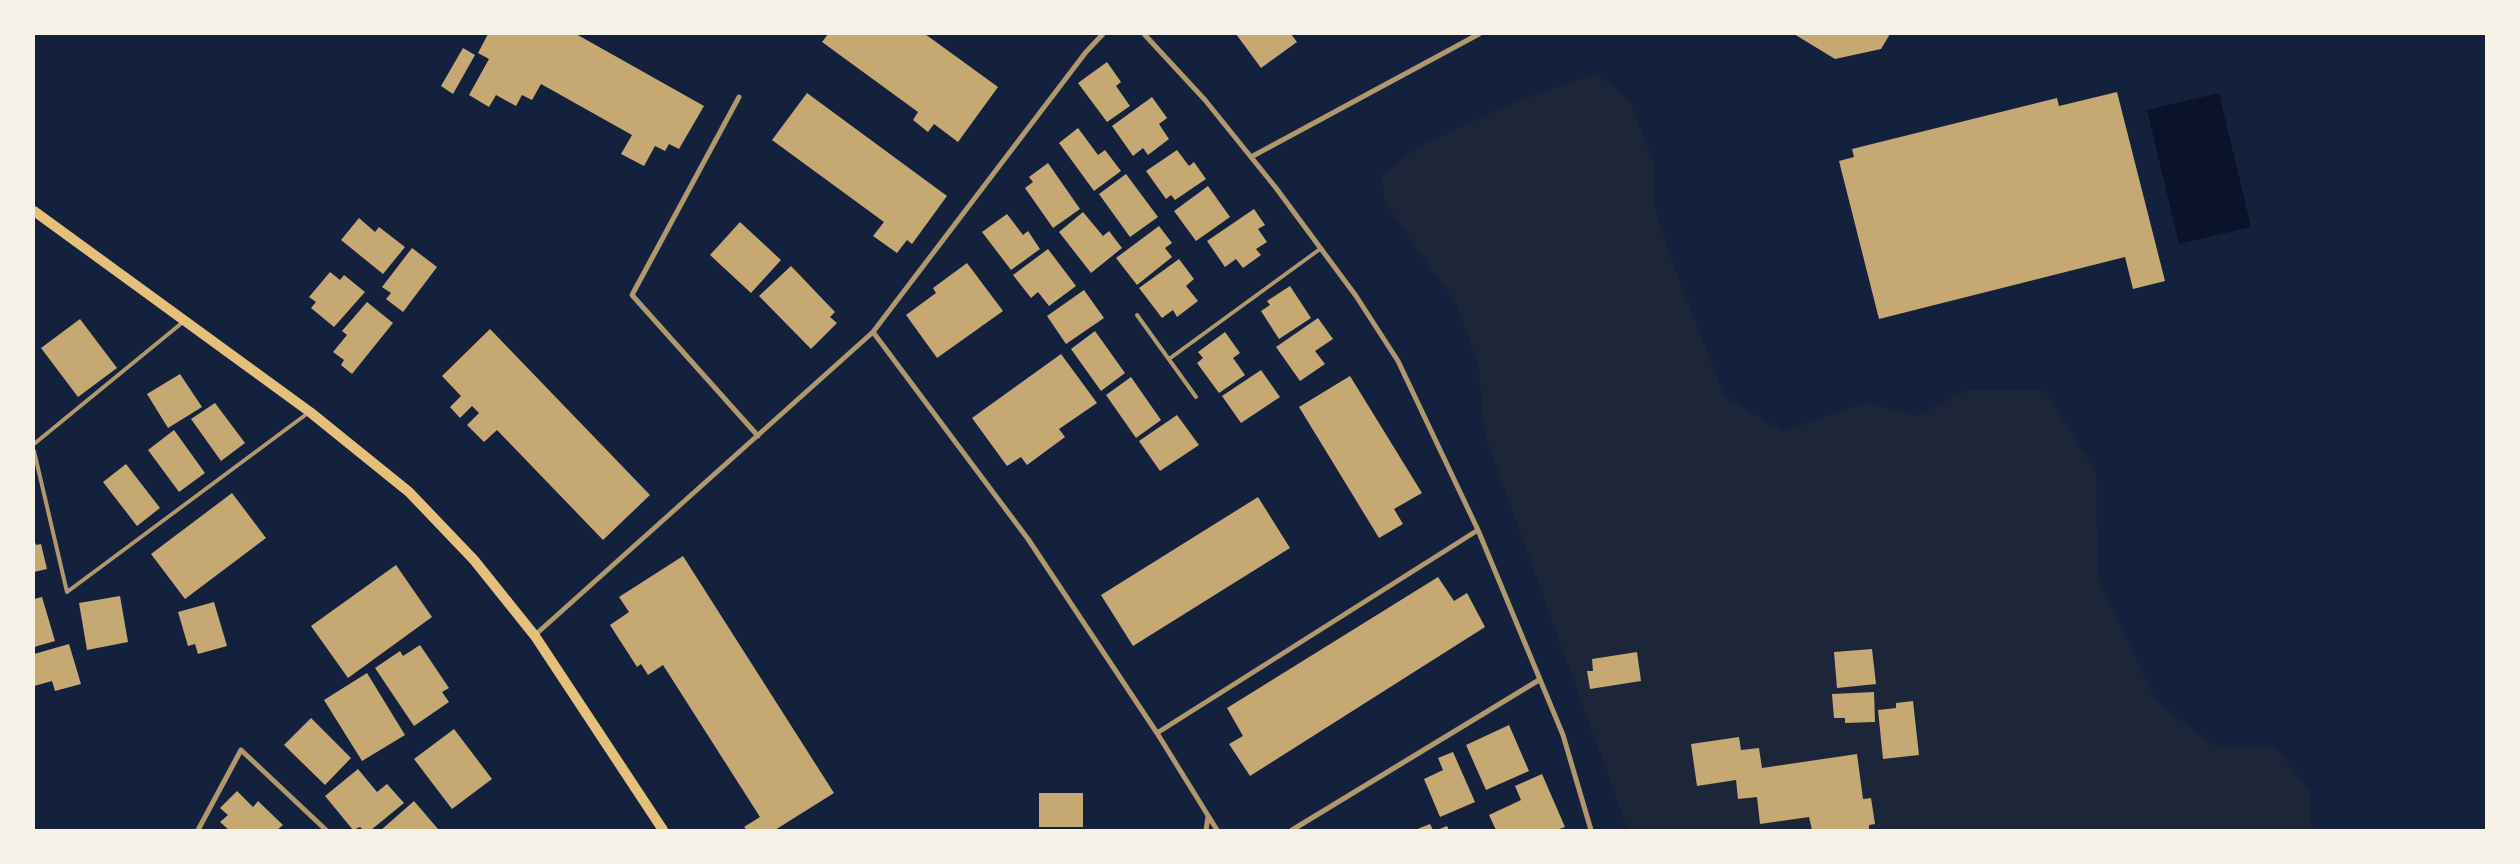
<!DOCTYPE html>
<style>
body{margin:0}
#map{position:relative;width:2520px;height:864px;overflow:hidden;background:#14213d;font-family:"Archivo Narrow",sans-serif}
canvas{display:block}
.frame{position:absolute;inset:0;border:35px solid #f6f1e7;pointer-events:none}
</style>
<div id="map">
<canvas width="2520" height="864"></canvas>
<div class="frame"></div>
</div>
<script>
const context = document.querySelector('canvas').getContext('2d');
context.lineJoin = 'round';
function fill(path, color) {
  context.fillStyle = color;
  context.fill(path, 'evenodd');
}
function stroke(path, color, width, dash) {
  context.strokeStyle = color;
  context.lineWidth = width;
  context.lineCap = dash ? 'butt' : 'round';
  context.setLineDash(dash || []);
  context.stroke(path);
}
fill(new Path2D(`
 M1597,73L1630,102L1654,163L1653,202L1671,259L1725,397L1784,432L1866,402L1917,416L1967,390H2044L2096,472L2098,578L2156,701L2215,747H2276L2309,791L2311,830H1628L1485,435L1478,362L1455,302L1385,203L1382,176L1416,148L1515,102Z`), '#1d2539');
fill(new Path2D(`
 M2219,93L2251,227L2179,244L2147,110Z`), '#0b132b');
fill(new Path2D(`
 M488,34H576L704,106L679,149L669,144L665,151L655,146L644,166L621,154L632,135L541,84L532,100L522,95L516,106L496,95L489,107L469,95L489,59L478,53Z
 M828,34H925L998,87L958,142L934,124L928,132L913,120L918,112L822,42Z
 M1236,34H1291L1297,42L1261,68Z
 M1794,34H1890L1881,49L1835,59Z
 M463,48L475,55L453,94L441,86Z
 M1107,62L1121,82L1116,86L1130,106L1107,122L1078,83Z
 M2117,92L2165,281L2133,289L2125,257L1879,319L1839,161L1854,157L1852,149L2057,98L2059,106Z
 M807,93L947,196L912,244L907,240L897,253L873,236L884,222L772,140Z
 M1152,97L1167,118L1159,124L1169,139L1148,155L1143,148L1133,156L1112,126Z
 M1078,128L1098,155L1105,150L1121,171L1094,191L1059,143Z
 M1177,150L1189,166L1194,162L1206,179L1175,200L1171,195L1166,199L1146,171Z
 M1048,163L1080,209L1053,228L1025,188L1033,182L1029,177Z
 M1126,174L1158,217L1130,237L1099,194Z
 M1208,186L1230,217L1196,241L1174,211Z
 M1254,209L1265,225L1258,229L1267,242L1256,249L1261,255L1243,268L1236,259L1225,267L1207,241Z
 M1083,212L1103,236L1109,231L1122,248L1091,273L1059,232Z
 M1007,214L1023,235L1028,231L1040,249L1011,270L982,232Z
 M359,218L375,232L379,227L405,247L383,274L341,240Z
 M740,222L781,260L751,293L710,255Z
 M1159,226L1172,243L1165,248L1172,257L1137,285L1116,258Z
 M412,248L437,267L403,312L386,299L391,293L382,287Z
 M1048,249L1076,286L1049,306L1038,292L1031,298L1013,275Z
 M1179,259L1194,279L1186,286L1198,301L1177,317L1173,310L1162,318L1139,288Z
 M967,263L1003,311L937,358L906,315L936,293L933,288Z
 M791,266L835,312L830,317L837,323L811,349L759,296Z
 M330,272L340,280L344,275L365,292L334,327L311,308L316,302L309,297Z
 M1290,286L1311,318L1279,339L1261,311L1270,305L1267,301Z
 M1084,290L1104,318L1066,344L1047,316Z
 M367,302L393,323L352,374L341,365L344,360L333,352L347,335L342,331Z
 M1318,318L1333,339L1315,351L1325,364L1300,381L1276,347Z
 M80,319L117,368L78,397L41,348Z
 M490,329L650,495L603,540L497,430L484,442L467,425L479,413L472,406L460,418L450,407L461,396L442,376Z
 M1095,331L1125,373L1101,391L1071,349Z
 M1225,332L1240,353L1233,358L1245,375L1219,393L1197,363L1203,358L1198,352Z
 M1061,354L1097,403L1059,429L1065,437L1027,465L1021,457L1007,466L972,418Z
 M1261,370L1280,397L1241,423L1222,396Z
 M180,374L202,407L168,428L147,394Z
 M1350,376L1422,493L1394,509L1403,524L1379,538L1299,407Z
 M1131,377L1161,420L1136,438L1106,395Z
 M215,403L245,443L221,461L191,419Z
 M1177,415L1199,445L1160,471L1139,441Z
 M174,430L205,473L179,492L148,450Z
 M126,464L160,508L137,526L103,482Z
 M232,493L266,538L185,599L151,554Z
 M1258,497L1290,548L1133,646L1101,595Z
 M34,539L36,545L41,544L47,569L34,572Z
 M683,556L834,793L775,830H747L744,827L760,817L663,665L648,675L641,664L637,667L610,625L629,612L619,597Z
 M396,565L432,617L348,678L311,626Z
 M1438,577L1454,601L1467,593L1485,627L1250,776L1229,744L1243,736L1227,708Z
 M120,596L128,642L87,650L79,603Z
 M42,597L55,641L34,647V599Z
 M214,602L227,646L198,654L195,644L188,646L178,612Z
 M69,644L81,684L55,691L52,681L34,686V654Z
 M420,645L449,688L442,692L449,702L414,726L375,668L400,651L403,656Z
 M1872,649L1876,684L1837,688L1834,652Z
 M1637,652L1641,681L1590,689L1587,671H1593L1592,659Z
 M367,673L405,735L362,761L324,700Z
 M1874,692L1875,722L1845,723V718H1834L1832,694Z
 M1913,701L1919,755L1883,759L1878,710L1896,708V703Z
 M311,718L351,758L325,785L284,745Z
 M1509,725L1529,771L1486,790L1466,745Z
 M454,729L492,779L452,809L414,759Z
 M1739,737L1741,750L1759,748L1762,768L1857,754L1863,799L1871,798L1875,824L1869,825V830H1812L1809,817L1760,824L1757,797L1738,799L1736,780L1697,786L1691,744Z
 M1453,752L1475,802L1440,817L1424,779L1443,770L1438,758Z
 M358,769L377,792L387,784L404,803L371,830H363L360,827L353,830L325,796Z
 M1542,774L1565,827L1557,830H1496L1489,815L1521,800L1515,786Z
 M237,791L253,807L258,801L283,825L277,830H229L220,822L228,815L220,808Z
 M1039,793H1083V827H1039Z
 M414,801L438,829L381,830Z
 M1430,824L1433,830H1415Z
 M1447,826L1449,830H1437Z`), '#c6a872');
stroke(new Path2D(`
 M1137,315L1196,397
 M1169,359L1320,249
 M34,444L183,322
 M34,451L67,592L308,413`), '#b1986c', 4);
stroke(new Path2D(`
 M1144,34L1205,100L1276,188L1356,296L1398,361L1478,530L1563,735L1591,830
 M739,97L632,295L758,436
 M1251,157L1479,34
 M873,332L1028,539L1157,733
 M535,635L873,332L1086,52L1103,34
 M198,830L241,750L326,830
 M1206,830L1208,817
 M1217,830L1157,733L1478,530
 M1292,830L1539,680`), '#b1986c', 5);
stroke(new Path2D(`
 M34,211L310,412L409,492L474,560L535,636L663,830`), '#e5c07b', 10);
</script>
